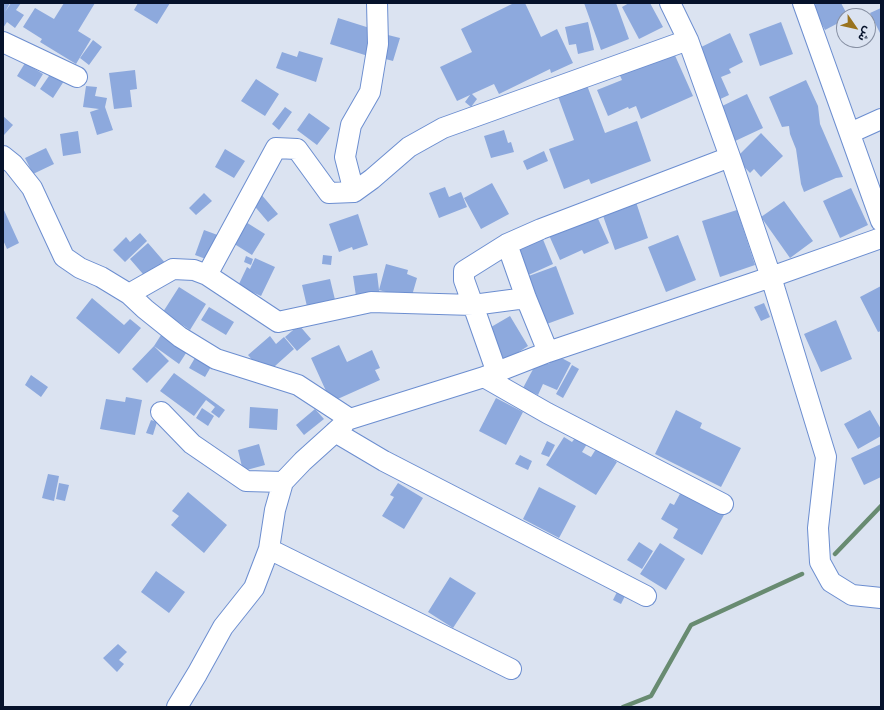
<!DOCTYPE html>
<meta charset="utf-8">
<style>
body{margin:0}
#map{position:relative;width:884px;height:710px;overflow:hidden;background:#dbe3f1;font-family:Helvetica,"Noto Sans Arabic",sans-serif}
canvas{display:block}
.frame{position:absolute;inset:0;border:4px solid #06122b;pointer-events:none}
.north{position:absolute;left:836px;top:8px;width:40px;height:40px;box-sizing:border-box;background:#dbe3f1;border:1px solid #868fa2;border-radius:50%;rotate:124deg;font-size:11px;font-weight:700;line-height:16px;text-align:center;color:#06122b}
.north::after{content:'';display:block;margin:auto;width:14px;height:18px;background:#99731e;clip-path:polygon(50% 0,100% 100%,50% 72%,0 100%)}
</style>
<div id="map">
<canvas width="884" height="710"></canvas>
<div class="frame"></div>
<div class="north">ش</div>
</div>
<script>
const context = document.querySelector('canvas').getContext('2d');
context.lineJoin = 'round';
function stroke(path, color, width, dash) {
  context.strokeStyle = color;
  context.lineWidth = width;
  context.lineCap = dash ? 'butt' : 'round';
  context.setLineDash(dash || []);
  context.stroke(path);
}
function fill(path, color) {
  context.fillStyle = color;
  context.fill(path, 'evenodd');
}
stroke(new Path2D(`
 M835,554L881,506
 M623,707L651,696L691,625L802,574`), '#688b71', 4.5);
fill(new Path2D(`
 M3,3H10L5,12L11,3H21L16,10L24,15L15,28L7,22L3,28Z
 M64,3H95L78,31L91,39L76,64L40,42L42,39L23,27L35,8L54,19Z
 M138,3H170L157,24L134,10Z
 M514,3H525L541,37L557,29L573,63L551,73L550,69L499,94L494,84L472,94L477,99L471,107L465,102L470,95L457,101L440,67L472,52L461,29Z
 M584,3H616L629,39L601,50Z
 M629,3H650L663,27L639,39L622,7Z
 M818,3H841L848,16H844V20L825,30L812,6Z
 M881,8V35L870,13Z
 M338,18L376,30L368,56L330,44Z
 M588,22L594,50L578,54L576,44L569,45L565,27Z
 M781,22L793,54L760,66L749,34Z
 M730,33L743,62L729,69L731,73L721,77L729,95L716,101L693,51Z
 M384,34L400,38L393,61L378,57Z
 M93,40L102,47L89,65L80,58Z
 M299,51L323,58L316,82L276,68L282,52L297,57Z
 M673,51L693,96L641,119L636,106L629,109L628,107L608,116L597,90L622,80L617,69Z
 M25,63L43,74L35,87L17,76Z
 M135,70L137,89L130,90L132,107L114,109L109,73Z
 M51,73L64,81L53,98L40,89Z
 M256,79L279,94L265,116L241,101Z
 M585,80L605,133L637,121L651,161L591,184L589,179L564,189L549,149L574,140L556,91Z
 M806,80L818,106L820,124L843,177L836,178L804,192L801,184L796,149L790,134L789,126L782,127L769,97Z
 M86,86L97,87L95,96L107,98L105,107L113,130L97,135L90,112L99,109L83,107Z
 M747,94L763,128L733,142L716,109Z
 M285,107L292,112L279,130L272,124Z
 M309,113L330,128L317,145L297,130Z
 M3,116L13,125L4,135L3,134Z
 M504,130L508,143L511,142L514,152L491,158L484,136Z
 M78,131L81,153L63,156L60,134Z
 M761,133L783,156L761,177L754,169L750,173L736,158Z
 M46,148L54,164L33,174L25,158Z
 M225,149L245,161L234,178L215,167Z
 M544,151L548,161L527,170L523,161Z
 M492,183L509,214L481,229L464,198Z
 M445,187L449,197L461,192L467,207L439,218L429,193Z
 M851,188L868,225L840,238L823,201Z
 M204,193L212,201L196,215L189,208Z
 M260,193L278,214L268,222L251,202Z
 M635,199L648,238L615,250L601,210Z
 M784,201L813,241L790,258L761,217Z
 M3,208L19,243L7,249L3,240Z
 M737,210L755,265L720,277L702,221Z
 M595,212L609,243L584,254L582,250L560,260L548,233Z
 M358,214L368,245L353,250L352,247L339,252L329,224Z
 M241,219L265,234L252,255L228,240Z
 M204,230L223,237L214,262L195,255Z
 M540,232L553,264L524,277L511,245Z
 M140,233L147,241L125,262L113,250L126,237L130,242Z
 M678,235L696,280L666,292L648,247Z
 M148,243L167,265L149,281L130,259Z
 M323,255L332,256L331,265L322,264Z
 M246,256L253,259L251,265L244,262Z
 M255,258L275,267L261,296L238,286L247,267L250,269Z
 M386,264L408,270L407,274L417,278L411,299L379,290L380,293L356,296L353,276L377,273L379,290Z
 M556,266L574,314L544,325L526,277Z
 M330,279L337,308L309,315L302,285Z
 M881,286V331L878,332L860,297Z
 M179,287L206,304L190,330L163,312Z
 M92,298L124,325L130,319L141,328L119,354L76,318Z
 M764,303L770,317L761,321L754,307Z
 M209,307L234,322L226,335L201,320Z
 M510,316L528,346L505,361L486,330Z
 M836,320L852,359L821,372L804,334Z
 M299,325L311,339L297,351L285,337Z
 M163,332L188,350L179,364L154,346L169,361L147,383L132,369L154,346Z
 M270,336L276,344L284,337L294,349L265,375L248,355Z
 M339,345L347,362L372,350L380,368L375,370L380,380L331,402L311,358Z
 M554,354L571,363L557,390L543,384L538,395L523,388L539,358L549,364Z
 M196,356L212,365L205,377L189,368Z
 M572,365L579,369L563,398L556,394Z
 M174,373L225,410L219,418L211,412L215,407L206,400L194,416L160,391Z
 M31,375L48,387L41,397L25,385Z
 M126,397L142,400L135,435L100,429L106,399L125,402Z
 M496,398L523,412L506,445L479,431Z
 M250,407L278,409L277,430L249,428Z
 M202,408L214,416L208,426L196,418Z
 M315,409L324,419L304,435L296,425Z
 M676,410L702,423L700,428L741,448L721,487L655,454Z
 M870,410L881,429V436L858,449L844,424Z
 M151,420L157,422L153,435L146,433Z
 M564,437L572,442L576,437L587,444L582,452L591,457L596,449L617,462L596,495L546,465Z
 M547,441L555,445L549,457L541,454Z
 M259,444L265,465L243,471L238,450Z
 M881,444V477L864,485L851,458Z
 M520,455L532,461L528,470L515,464Z
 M48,474L59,476L54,501L42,498Z
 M59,483L69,485L65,501L56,499Z
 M398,483L423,498L404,529L382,516L394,497L390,495Z
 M539,487L576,506L559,538L523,519Z
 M682,490L724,515L702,555L673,538L678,529L661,519L670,503L674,505Z
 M188,492L227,525L204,553L171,525L179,516L172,511Z
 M639,542L653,551L642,569L627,560Z
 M660,543L685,559L666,590L640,574Z
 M156,571L185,592L169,613L141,592Z
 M450,577L476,593L453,628L428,612Z
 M617,592L625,596L621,604L613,600Z
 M118,644L127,652L119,660L124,664L117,672L103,658Z`), '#8da9dd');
const minor = new Path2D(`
 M670,3L688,40L730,157L771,277L826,457L818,528L820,562L831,582L852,595L881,598
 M803,3L881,221
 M3,42L77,77
 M850,133L881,119
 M3,156L13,164L32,188L64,257L80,268L101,277L129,294L145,309L180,337L216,359L298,385L350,419L484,377L548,352L771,277L881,238
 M354,192L345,157L351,125L370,92L378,44L377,3
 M507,244L526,298L548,352
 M207,275L276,148L297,149L329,193L354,192L372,179L409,147L443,128L688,40
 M129,294L173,269L194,270L207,275L278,322L371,302L473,305L497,373
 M526,298L473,305L464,280V271L507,244L541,229L730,157
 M484,377L547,413L723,504
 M161,412L192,444L246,481L283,482L303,461L344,424
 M335,432L384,461L646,596
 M269,549L511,669
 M177,707L197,674L223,627L254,588L269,549L275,510L283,482`);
stroke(minor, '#6c8ed0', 22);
stroke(minor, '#fff', 20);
</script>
